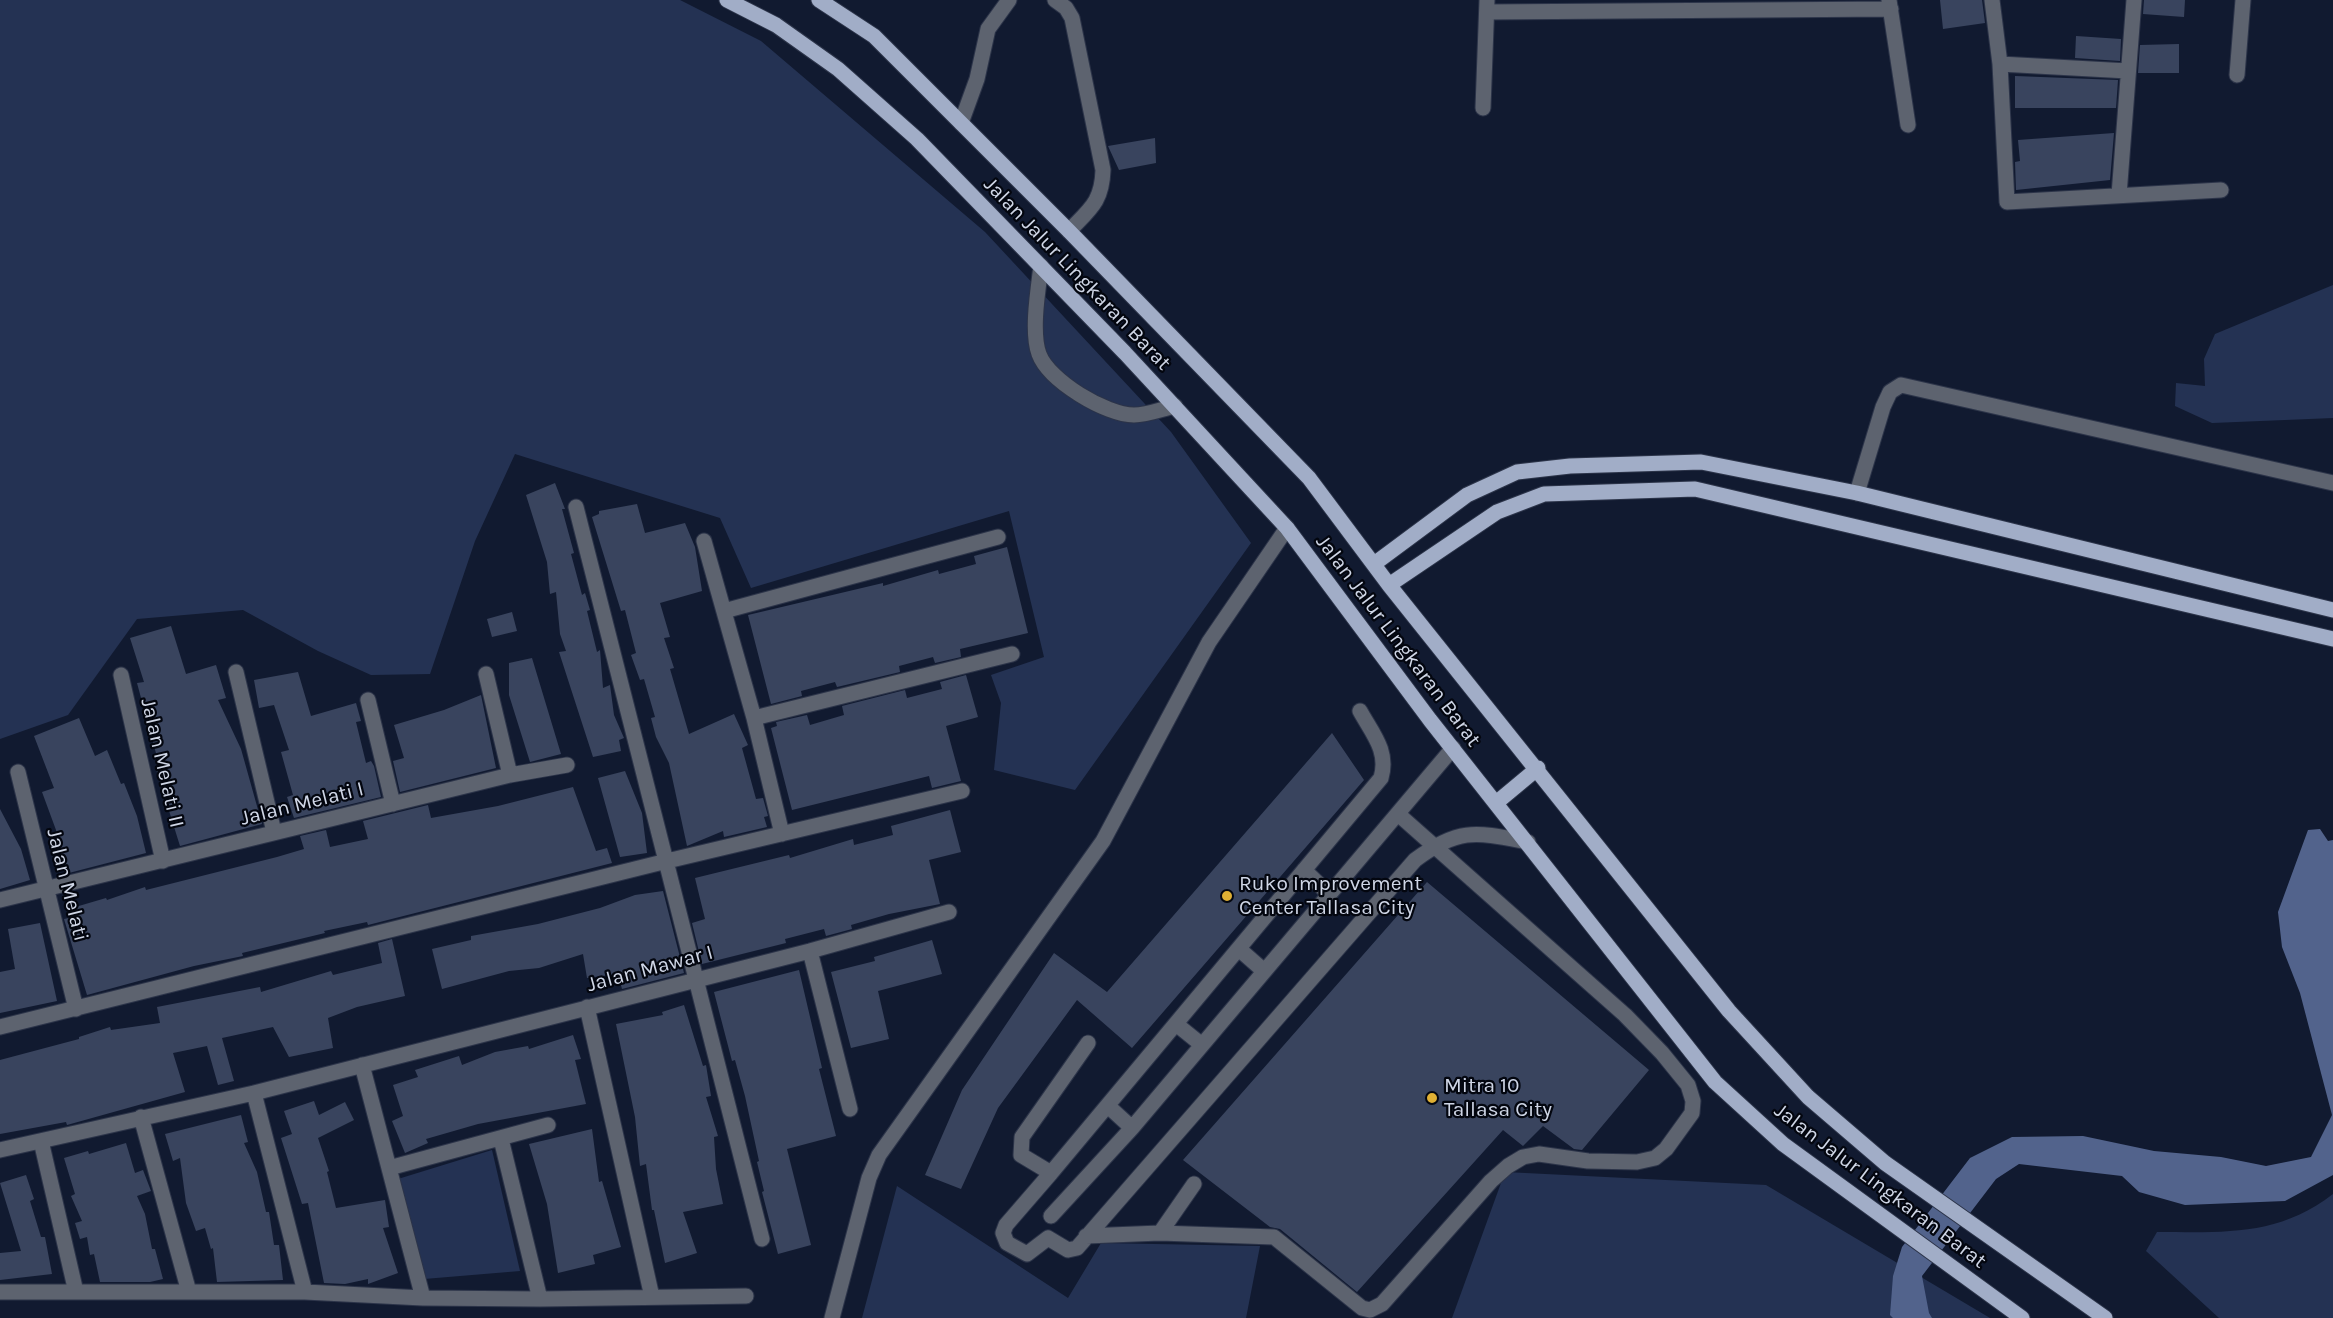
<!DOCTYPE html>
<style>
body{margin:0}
canvas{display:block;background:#111a30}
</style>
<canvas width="2333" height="1318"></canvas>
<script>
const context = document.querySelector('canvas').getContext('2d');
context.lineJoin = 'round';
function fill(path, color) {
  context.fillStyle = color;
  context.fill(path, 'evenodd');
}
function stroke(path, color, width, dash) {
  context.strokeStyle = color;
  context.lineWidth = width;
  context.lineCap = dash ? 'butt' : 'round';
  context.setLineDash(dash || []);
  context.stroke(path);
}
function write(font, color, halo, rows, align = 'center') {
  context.font = font + ' Karla,sans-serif';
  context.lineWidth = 4.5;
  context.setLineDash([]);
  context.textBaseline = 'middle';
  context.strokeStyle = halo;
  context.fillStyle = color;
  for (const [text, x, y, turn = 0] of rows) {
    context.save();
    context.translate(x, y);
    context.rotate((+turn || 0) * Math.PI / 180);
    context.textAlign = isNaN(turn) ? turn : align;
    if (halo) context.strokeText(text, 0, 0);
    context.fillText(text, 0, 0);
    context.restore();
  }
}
fill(new Path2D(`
 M0,0H680L761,41L985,232L1171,432L1251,543L1075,790L994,770L1001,703L991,675L1044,657L1009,511L751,588L720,518L515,454L475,541L430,674L371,675L318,651L243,610L137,619L68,715L0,739Z
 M2333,285V418L2212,423L2175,406L2176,383L2205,386L2204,359L2215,334Z
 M492,1150L520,1271L424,1279L398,1179Z
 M1505,1172L1766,1185L1990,1318H1452Z
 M897,1186L1068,1298L1101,1243L1260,1246L1246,1318H862Z
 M2333,1194V1318H2219L2146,1251L2157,1232C2224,1232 2277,1237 2333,1194Z`), '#243253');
fill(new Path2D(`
 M2320,829L2328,841L2333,840V1175L2285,1201L2185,1205L2139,1192L2122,1176L2019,1164L1996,1179L1922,1276L1929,1313L1932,1318H1893L1890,1315L1893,1276L1902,1247L1970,1158L2012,1137L2083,1136L2154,1151L2221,1157L2266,1166L2311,1157L2332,1115L2300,993L2282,947L2278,912L2308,830Z`), '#52638c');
fill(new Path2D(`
 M1940,0H1982L1985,23L1943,29Z
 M2144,0H2185L2184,17L2143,14Z
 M2076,36L2121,39L2120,61L2075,58Z
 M2179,44V73H2138L2140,45Z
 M2015,76L2118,80L2116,108H2015Z
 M2114,133L2110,180L2016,190L2015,162L2020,161L2018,140Z
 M1155,138L1156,163L1119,170L1108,146Z
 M555,483L565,509H562L574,553L571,554L582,595L585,593L590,610L587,611L597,652L600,650L603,688L610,685L614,715L624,738L619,740L621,751L593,757L559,652L566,651L560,634L556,592L550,594L547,562L526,495Z
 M637,504L645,533L685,523L695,547L702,591L660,603L670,637L664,638L674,668L670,669L689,734L734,714L748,745L742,748L756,799L763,798L768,816L764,817L767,827L724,837L723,831L687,846L669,763L656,737L651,718L655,717L644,679L640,680L631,655L636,653L625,610L621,611L592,517L599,514V511Z
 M1007,547L1028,633L960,649L961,657L935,663L933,657L899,666L900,672L837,687L835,682L801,691L802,696L771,704L748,615L883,583V586L938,570L939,574L976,564L974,556Z
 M512,612L517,631L492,637L487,619Z
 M171,626L186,674L216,665L226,698L218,700L241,749L262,824L180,846L156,769L160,768L137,683L144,682L130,638Z
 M532,658L561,754L530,762L509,695V663Z
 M298,672L311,716L356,703L361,721L356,722L366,763L371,761L374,766L381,797L294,818L287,797L293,795L281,752L289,750L274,705L259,708L254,680Z
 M966,675L978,717L946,726L961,781L932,788L929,776L792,810L771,728L777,726L776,722L807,715L810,725L844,715L842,706L905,690L907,698L942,689L940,682Z
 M481,695L496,768L400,792L393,761L404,758L394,725L444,710Z
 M79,718L95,756L107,750L121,784L124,783L137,816L146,853L65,874L56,830L42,792L54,788L34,736Z
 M1332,733L1364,780L1132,1048L1077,1000L998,1108L961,1189L925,1175L962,1090L1054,953L1107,992Z
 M625,771L642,813L647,853L620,857L598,778Z
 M573,787L596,851L607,848L612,863L368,925L367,922L324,931L325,933L242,953L243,956L194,966L87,995L64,919L74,917L72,908L106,898L107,900L145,887L146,890L277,857L304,849L300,836L326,830L330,847L368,839L363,821L428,805L431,818L498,806Z
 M0,809L21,849L30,880L0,889Z
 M950,810L961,852L929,860L940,904L889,914L851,925L852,929L826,936L824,929L785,939L786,943L702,964L692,923L705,919L695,878L789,855L790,858L853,839L854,845L893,835L891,826Z
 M1427,882L1649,1070L1582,1150L1574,1149L1543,1126L1523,1146L1503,1130L1357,1292L1280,1229L1270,1227L1183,1160Z
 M663,891L684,973L622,989L618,974L587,978L583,954L539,968L509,971L442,989L432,949L471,940V936L538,924L600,908L635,895Z
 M40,923L57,1001L0,1013V972L15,969L8,929Z
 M392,939L405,996L357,1007L328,1018L333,1048L289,1057L273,1027L222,1038L234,1081L218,1085L207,1046L173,1053L185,1092L67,1125L66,1122L0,1134V1060L79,1039V1037L110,1027L111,1030L160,1023L157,1007L260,987L261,992L331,971L333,975L382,963L378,943Z
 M932,940L942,974L878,991L889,1039L851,1048L831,972L875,961L874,957Z
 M799,970L822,1068L819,1069L836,1136L787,1149L811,1245L778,1254L762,1192L764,1191L757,1162L759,1161L745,1096L735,1060L732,1061L714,992Z
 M684,1005L703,1066L706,1065L711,1096L706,1097L718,1136L714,1137L716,1169L723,1204L683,1212L697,1253L665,1263L654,1210H652L646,1164L640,1166L635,1117L616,1024L663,1015L662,1012Z
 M573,1035L581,1059L575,1060L586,1104L478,1124L426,1139L428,1143L405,1153L392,1121L403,1116L393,1085L418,1077L415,1070L459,1056L462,1065L495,1052L528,1046L529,1049Z
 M314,1101L319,1115L345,1102L354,1120L318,1138L329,1171L327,1172L336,1208L385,1200L389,1227L383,1228L398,1273L368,1284V1279L345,1284L324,1283L308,1203L302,1204L281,1138L292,1134L284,1111Z
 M241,1115L248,1142L244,1143L257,1172L266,1212H269L274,1245H279L283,1280L217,1282L213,1248L211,1249L205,1228L196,1231L186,1203L180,1158L173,1161L165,1134Z
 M592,1129L599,1182L602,1181L621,1247L593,1255L595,1264L558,1273L547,1204L529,1144Z
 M126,1143L135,1173L143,1170L151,1191L137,1196L145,1214L152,1249H155L163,1279L150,1282H100L94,1254L90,1255L87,1237L80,1239L75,1223L82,1221L71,1196L75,1194L64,1158L88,1151L89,1154Z
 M26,1175L34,1199L30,1201L41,1237H45L52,1274L0,1280V1253L21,1251L0,1183Z`), '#39445e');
const minor = new Path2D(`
 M1055,0L1066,8L1072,18L1103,170C1102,202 1090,209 1069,231
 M1889,0L1908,125
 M1992,0L2000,64L2007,202L2221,190
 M1487,12L1891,9
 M2000,64L2128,71
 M2237,75L2243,0
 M1483,108L1487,0
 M961,123L977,79L988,29L1009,0
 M2119,195L2134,0
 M1041,266C1038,290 1031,332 1039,354C1049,381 1106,415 1134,415C1147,415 1162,409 1175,406
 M1857,493L1883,407L1890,392L1901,385L2333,483
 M576,507L762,1239
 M704,541L754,718L782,834
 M724,611L998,537
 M236,672L274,832
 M486,674L510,775
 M121,675L163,861
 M368,700L393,804
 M754,718L1012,654
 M18,772L76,1009
 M1304,870L1329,894
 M0,900L510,775L567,765
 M1239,949L1264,971
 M810,951L850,1109
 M587,1007L652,1297
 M1176,1024L1202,1045
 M0,1027L667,861L962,791
 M1088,1043L1022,1137L1021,1155L1051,1173L1006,1225L1003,1233L1007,1243L1027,1254L1048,1238L1068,1250L1077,1248L1415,860C1459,827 1476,832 1528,842
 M362,1065L423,1298
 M254,1093L305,1292
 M1108,1106L1132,1128
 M141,1117L189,1292
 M501,1139L540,1299
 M41,1141L76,1292
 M0,1150L254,1093L810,951L949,912
 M389,1168L548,1125
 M1051,1173L1381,778C1389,751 1372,733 1360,711
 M1051,1216L1132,1128L1453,748
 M1160,1233L1194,1184
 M1086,1236L1160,1233L1274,1237L1362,1308L1370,1310L1382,1304L1491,1181L1508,1166L1523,1157L1539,1154L1588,1161L1637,1162L1655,1158L1666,1149L1692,1113L1693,1101L1688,1085L1662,1053L1625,1015L1398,814
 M0,1292H305L423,1298L540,1299L746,1296
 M832,1318L869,1178L879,1155L1103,841L1209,642L1287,528`);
const major = new Path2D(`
 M727,0L776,25L838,69L917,139L1125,353L1287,528L1430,720L1715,1082L1783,1144L2022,1318
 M819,0L874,36L1069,231L1309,478L1389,585L1729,1011L1808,1097L1885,1163L2105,1318
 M1374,564L1467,495L1517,472L1570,466L1701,462L1857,493L2333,610
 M1389,585L1497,512L1544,494L1695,489L2333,639
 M1496,803L1538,768`);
stroke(minor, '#2c3449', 17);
stroke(major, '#2c3449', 17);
stroke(minor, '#5d636f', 15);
stroke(major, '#a1adc7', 15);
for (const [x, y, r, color] of [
 [1227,896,6,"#e0b034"],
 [1432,1098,6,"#e0b034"]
]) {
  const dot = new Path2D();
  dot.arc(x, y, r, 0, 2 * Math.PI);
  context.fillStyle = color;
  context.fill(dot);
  stroke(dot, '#03060f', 2);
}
write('21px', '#cfd6e6', '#03060f', [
 ["Jalan Jalur Lingkaran Barat",1077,274,46],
 ["Jalan Jalur Lingkaran Barat",1398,641,53],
 ["Jalan Melati II",162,763,77],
 ["Jalan Melati I",302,804,-14],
 ["Jalan Melati",67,885,76],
 ["Jalan Mawar I",650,969,-15],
 ["Jalan Jalur Lingkaran Barat",1880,1186,37]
]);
write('21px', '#cfd6e6', '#03060f', [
 ["Ruko Improvement",1239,884],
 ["Center Tallasa City",1239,908],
 ["Mitra 10",1444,1086],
 ["Tallasa City",1444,1110]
], 'left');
</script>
